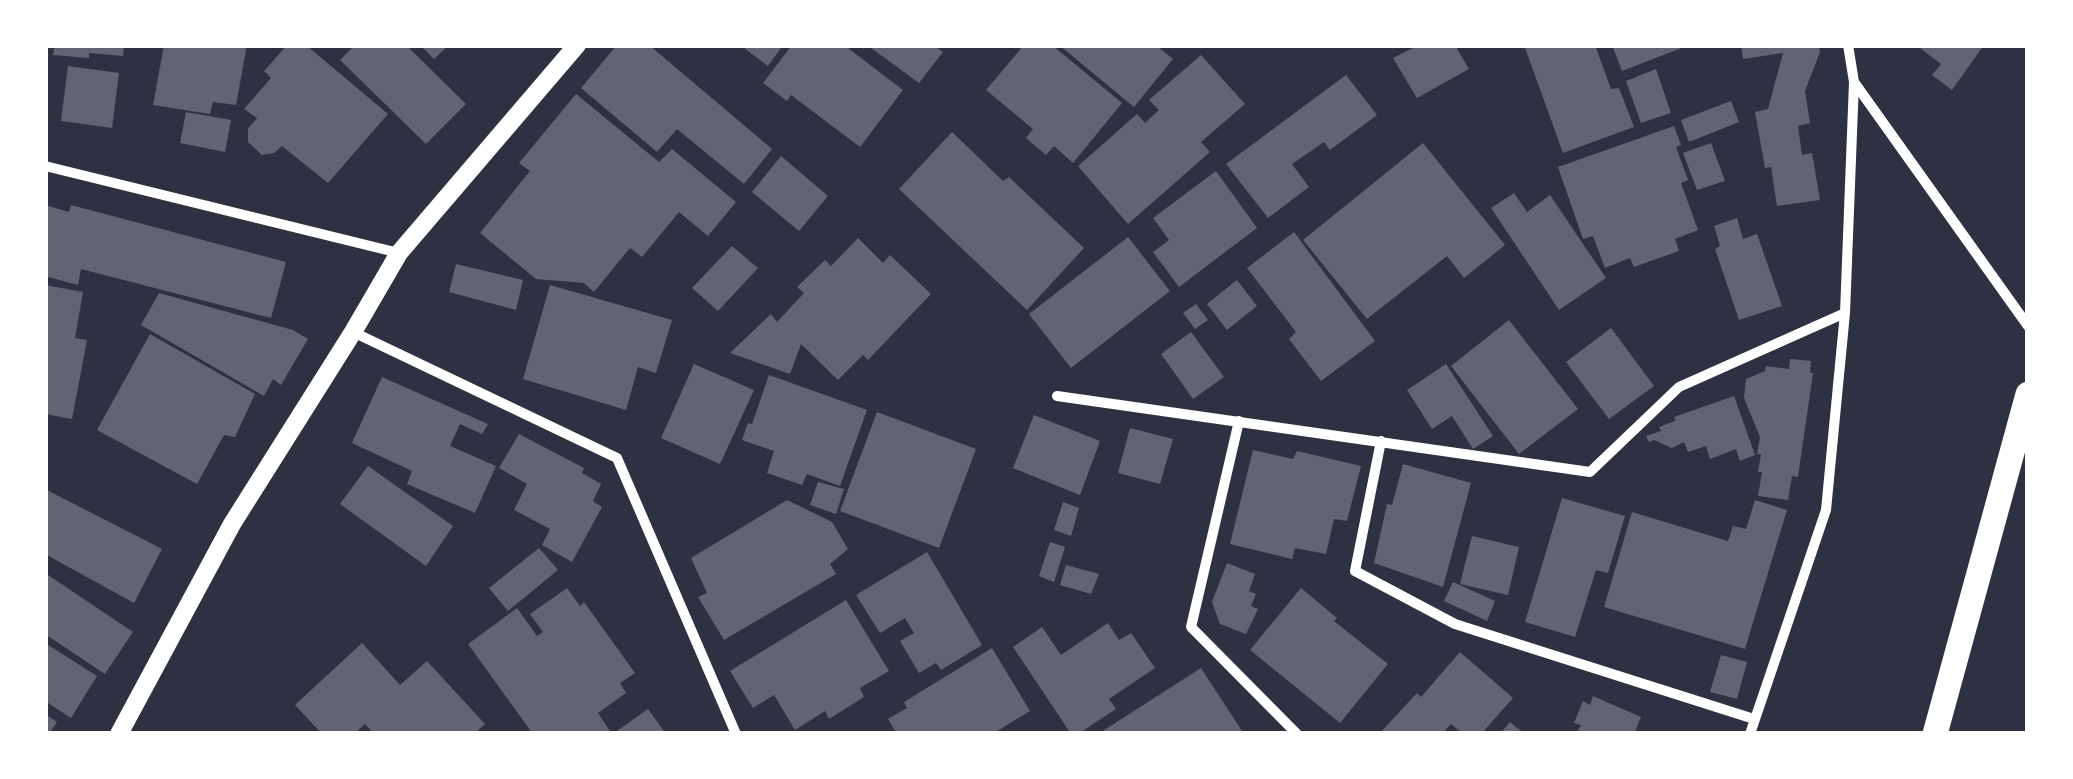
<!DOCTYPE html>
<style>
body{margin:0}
#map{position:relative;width:2073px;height:779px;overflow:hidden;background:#2d3142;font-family:"DM Sans",sans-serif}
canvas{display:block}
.frame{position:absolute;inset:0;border:48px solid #fff;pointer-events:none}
</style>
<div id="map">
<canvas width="2073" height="779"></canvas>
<div class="frame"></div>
</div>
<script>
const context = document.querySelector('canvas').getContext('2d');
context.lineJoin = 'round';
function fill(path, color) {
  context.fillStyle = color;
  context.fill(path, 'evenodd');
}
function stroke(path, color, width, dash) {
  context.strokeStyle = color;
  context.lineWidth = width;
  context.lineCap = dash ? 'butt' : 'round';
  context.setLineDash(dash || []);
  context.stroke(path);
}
fill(new Path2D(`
 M55,45H124L123,56L89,53V58L53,55Z
 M164,45H247L236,105L213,102L210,114L153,105Z
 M287,45H306L388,114L328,183L282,146L274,153L262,155L248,142V129L257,118L244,109L271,78L264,71Z
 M355,45H406L466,104L426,144L340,60Z
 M420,45H449L434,59Z
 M617,45H649L772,149L744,184L677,129L657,152L581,88Z
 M740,45H783L768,66Z
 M792,45H844L903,90L860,147L791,95L787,101L763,83Z
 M867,45H933L943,52L919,83Z
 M1024,45H1052L1122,103L1073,163L1054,146L1046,155L1026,138L1033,129L986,90Z
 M1059,45H1156L1173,59L1134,107Z
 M1419,45H1455L1469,69L1417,98L1393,58Z
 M1524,45H1595L1611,89L1619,88L1634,127L1563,153Z
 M1612,45H1689L1622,71Z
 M1741,45H1819L1820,52L1805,91L1810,123L1798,126L1802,155L1812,153L1820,200L1777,206L1771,167L1765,168L1755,112L1768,109L1783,53L1743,59Z
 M1916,45H1984L1952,90L1932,75L1941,64Z
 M1201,55L1245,104L1201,142L1210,152L1128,224L1078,166L1137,114L1145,123L1159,110L1149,100Z
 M68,66L119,73L112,128L61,121Z
 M1656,69L1671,113L1641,123L1626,81Z
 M1346,75L1377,115L1330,150L1324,142L1292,164L1309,187L1268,218L1226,164Z
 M576,94L659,162L672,149L736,202L708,236L679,212L642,257L630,248L594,292L584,283L536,279L480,233L530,171L519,163Z
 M1731,101L1739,122L1689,142L1681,120Z
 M186,112L231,120L225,152L180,143Z
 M1674,126L1681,145L1676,147L1688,180L1681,183L1698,230L1675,239L1679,251L1634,267L1630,258L1605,268L1593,236L1583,239L1558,167Z
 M952,132L1003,181L1009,177L1084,248L1027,310L899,189Z
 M1423,143L1505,245L1464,278L1447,256L1367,319L1303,240Z
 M1711,143L1725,181L1697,190L1683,153Z
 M781,156L828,196L799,231L752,192Z
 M1216,171L1257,228L1179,287L1153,252L1169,240L1153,218Z
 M1514,193L1527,212L1550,195L1606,278L1559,310L1491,208Z
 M45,205L69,212L71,205L286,262L271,318L81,269L78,285L45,276Z
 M1737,218L1743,239L1757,234L1782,306L1739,320L1715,249L1720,246L1714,226Z
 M1294,232L1375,341L1321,381L1289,339L1296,332L1247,268Z
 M1128,237L1170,291L1071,368L1029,314Z
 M858,238L883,263L890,255L931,294L868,360L863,355L838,380L801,344L790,374L730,353L771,314L777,322L804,293L797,287L825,260L831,266Z
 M732,246L758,268L718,311L692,288Z
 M456,264L523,280L516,310L449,292Z
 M1237,280L1257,306L1227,330L1207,304Z
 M45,285L83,292L75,338L87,340L72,419L45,414Z
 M550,285L672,320L656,373L638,367L626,410L523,379Z
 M159,293L293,330L308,339L281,385L273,379L264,396L141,325Z
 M1196,304L1208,320L1195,329L1183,313Z
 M1509,320L1578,409L1519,454L1451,366Z
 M1611,328L1654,386L1609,419L1566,362Z
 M1191,332L1224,377L1193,399L1161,354Z
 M150,334L255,394L235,437L224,435L197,484L97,430Z
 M1790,359L1811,361L1810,373H1813L1798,477L1792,476L1788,500L1758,496L1762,472H1758L1761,454H1757L1760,437L1744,398L1746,379L1765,371L1766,366L1789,369Z
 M694,364L754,390L720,464L661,438Z
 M1446,364L1493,436L1473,449L1452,416L1432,429L1407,390Z
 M769,375L867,410L840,486L807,474L802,485L767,473L774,451L742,440L748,423L752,424Z
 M382,377L488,424L482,434L460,424L450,446L496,466L475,513L407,484L412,471L352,443Z
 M1734,396L1755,455L1740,461L1736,449L1710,459L1706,446L1688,452L1684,442L1672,448L1654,440L1649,442L1646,436L1661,431L1659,427L1675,421L1674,417Z
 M877,412L976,449L939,548L840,511Z
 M1034,415L1100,441L1080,495L1013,468Z
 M1130,428L1173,439L1160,484L1118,473Z
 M519,434L584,468L582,473L601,484L593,501L602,507L572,562L542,545L550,529L514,510L527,484L499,468Z
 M1253,450L1293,459L1297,451L1361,466L1347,521L1334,519L1326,554L1295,548L1292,559L1230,544Z
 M1403,464L1471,483L1443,587L1374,563L1387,504L1392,505Z
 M368,466L453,526L426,566L340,504Z
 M818,482L844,489L836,514L810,505Z
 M45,489L162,549L134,603L45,554Z
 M1562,498L1625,516L1608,573L1596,570L1575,637L1525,622Z
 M787,500L832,522L848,549L830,564L836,574L724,640L698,597L707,593L691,558Z
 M1755,500L1787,510L1745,649L1604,607L1632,512L1728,541L1733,526L1746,529Z
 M1063,502L1079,508L1071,536L1054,530Z
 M1472,536L1519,547L1508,595L1460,584Z
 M1050,542L1065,547L1054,582L1039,576Z
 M539,548L558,570L508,611L489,588Z
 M927,552L982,645L941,670L936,663L919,673L900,641L914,633L905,618L880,633L856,595Z
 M1227,563L1255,574L1249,591L1256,594L1251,606L1258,609L1246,634L1220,624L1212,602Z
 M1066,565L1099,574L1091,594L1060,585Z
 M45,573L133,632L105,674L45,634Z
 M1453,582L1495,601L1487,621L1444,601Z
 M567,588L580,606L584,602L635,673L620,683L626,693L598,713L612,734H533L468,644L517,608L537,636L543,632L530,614Z
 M1301,588L1337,618L1334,621L1388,664L1340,723L1250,650Z
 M846,600L889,671L860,688L864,697L829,719L825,711L795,730L774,695L753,708L730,671Z
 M1108,623L1119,640L1131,633L1155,668L1109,699L1116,709L1078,734H1071L1013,647L1042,627L1061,655Z
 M45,643L97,676L71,718L45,701Z
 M362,643L400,685L427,661L485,724L474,734H374L365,724L354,734H322L295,705Z
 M992,648L1030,711L992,734H897L888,719L907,708L904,702Z
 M1460,652L1513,698L1481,734H1463L1451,724L1442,734H1379L1417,693L1421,697Z
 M1721,655L1747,662L1737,699L1710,692Z
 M1201,668L1244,734H1098Z
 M1593,696L1641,717L1634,734H1576L1581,725L1574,723L1583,701L1590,705Z
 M648,709L666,734H619L617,731Z
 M45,714L57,722L49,734H45Z
 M1510,722L1516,727L1526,734H1500Z`), '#626471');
stroke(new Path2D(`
 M1848,45L1854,82L2028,326
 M45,166L399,253
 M353,332L617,458L736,734
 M1057,396L1590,472L1679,387L1845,313
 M1239,421L1191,627L1297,734
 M1381,441L1355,571L1455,624L1754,719
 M1750,734L1826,510L1845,313L1854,82`), '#fff', 10);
stroke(new Path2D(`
 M119,734L232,524L353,332L399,253L577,45`), '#fff', 18);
stroke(new Path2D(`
 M1935,734L2028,394`), '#fff', 25);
</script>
